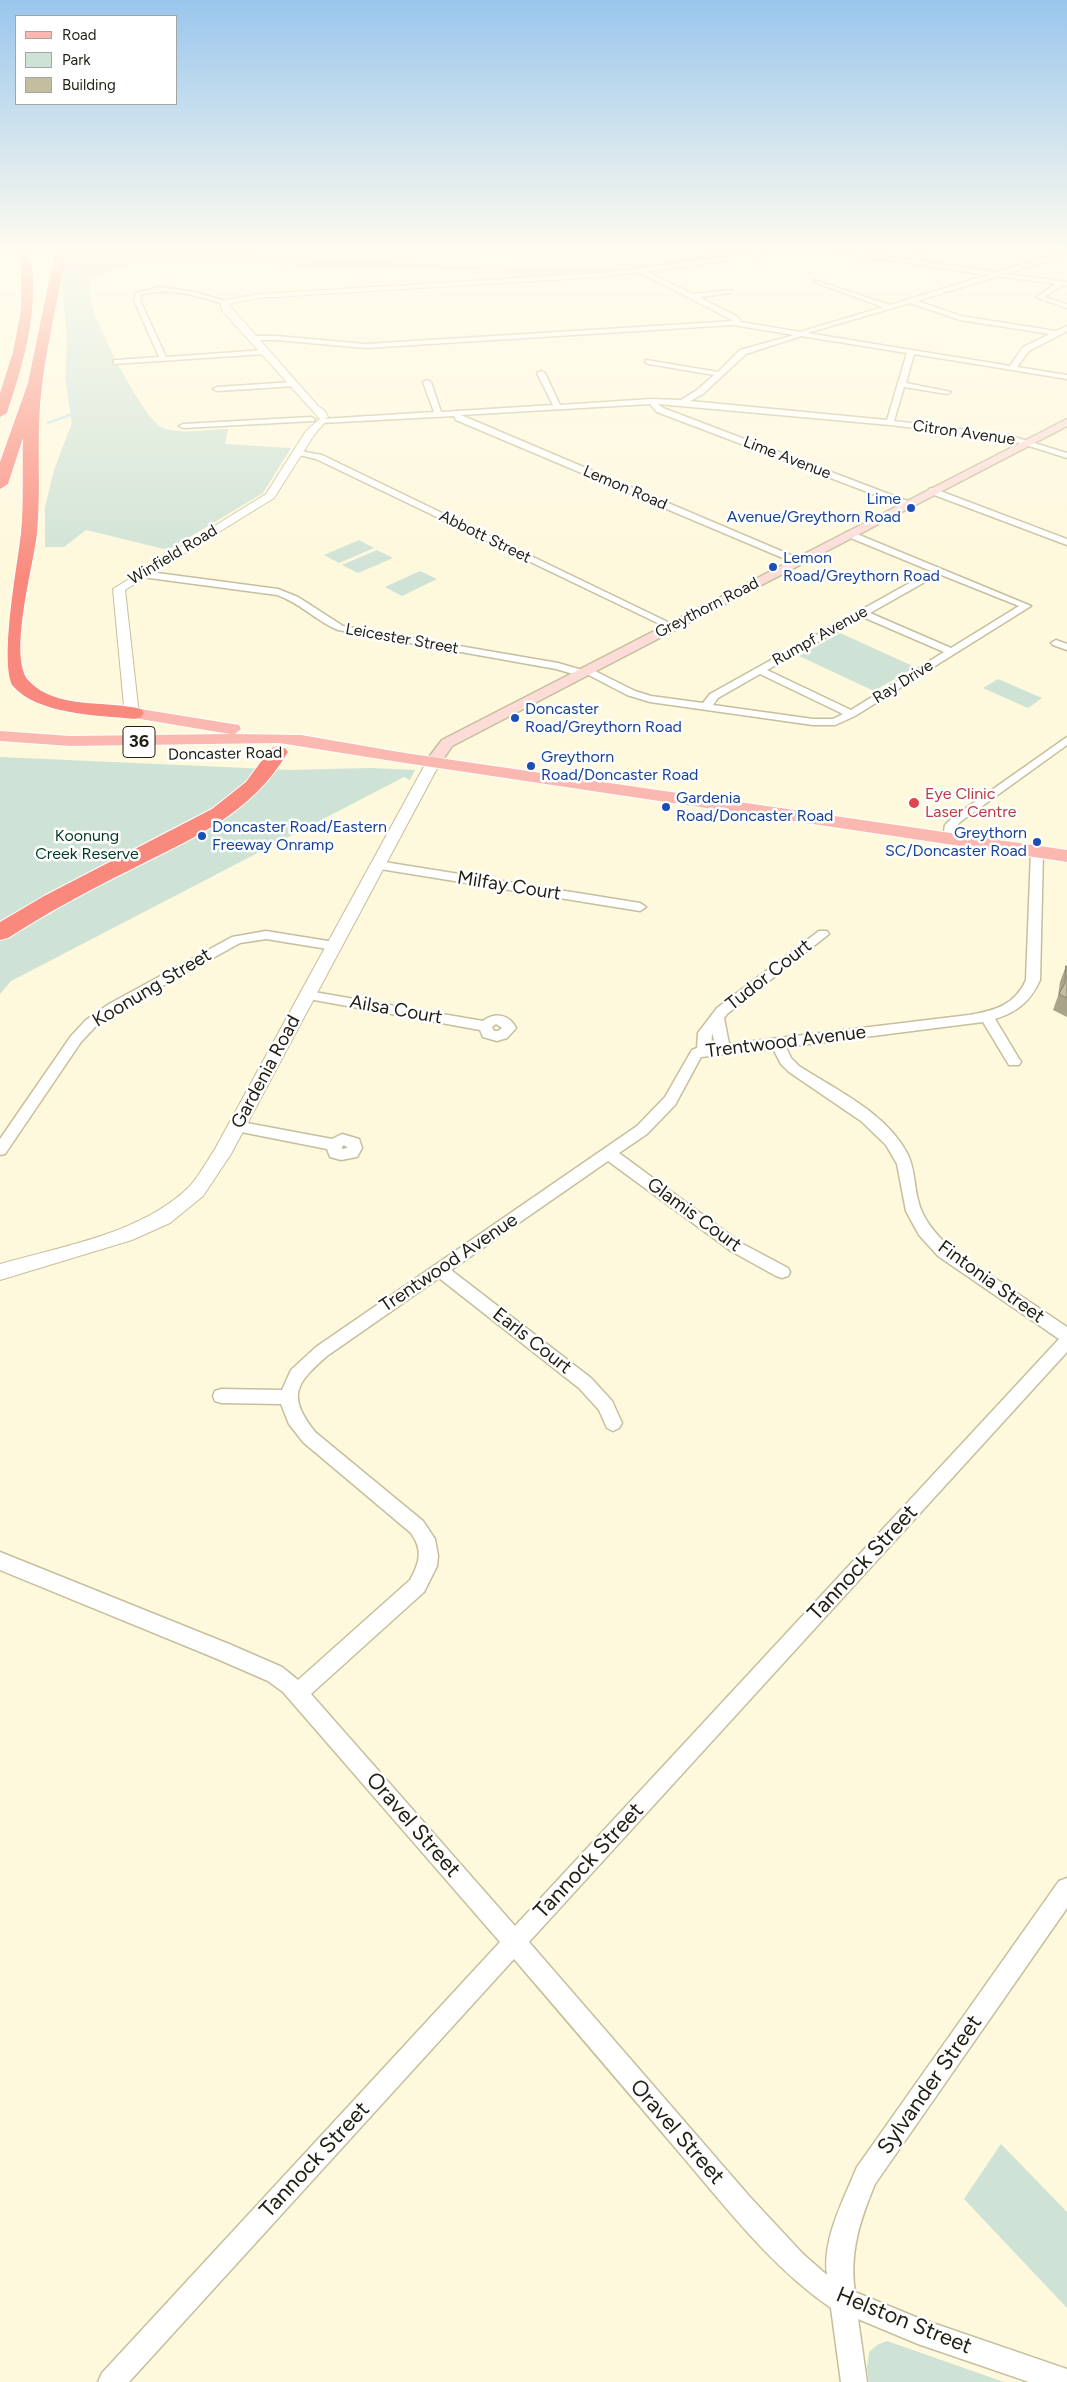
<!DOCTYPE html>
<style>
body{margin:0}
#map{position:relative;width:1067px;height:2382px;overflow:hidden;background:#fef8dc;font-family:Figtree,sans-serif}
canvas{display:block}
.legend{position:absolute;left:15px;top:15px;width:162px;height:90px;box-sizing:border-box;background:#fff;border:1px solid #a6a5a0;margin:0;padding:6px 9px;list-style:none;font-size:15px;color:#211f12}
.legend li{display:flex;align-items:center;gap:10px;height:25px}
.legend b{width:25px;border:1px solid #a6a5a0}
</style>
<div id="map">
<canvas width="1067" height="2382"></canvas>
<ul class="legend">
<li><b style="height:6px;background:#fbb8b0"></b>Road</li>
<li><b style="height:14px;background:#cee2d5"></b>Park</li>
<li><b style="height:14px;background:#c4bea0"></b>Building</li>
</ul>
</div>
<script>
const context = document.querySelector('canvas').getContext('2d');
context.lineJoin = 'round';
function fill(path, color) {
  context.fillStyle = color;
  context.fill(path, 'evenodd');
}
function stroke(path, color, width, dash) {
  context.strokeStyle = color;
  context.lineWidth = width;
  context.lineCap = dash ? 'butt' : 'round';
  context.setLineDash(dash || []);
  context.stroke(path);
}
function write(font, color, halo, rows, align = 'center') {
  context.font = font + ' Figtree,sans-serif';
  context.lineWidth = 5;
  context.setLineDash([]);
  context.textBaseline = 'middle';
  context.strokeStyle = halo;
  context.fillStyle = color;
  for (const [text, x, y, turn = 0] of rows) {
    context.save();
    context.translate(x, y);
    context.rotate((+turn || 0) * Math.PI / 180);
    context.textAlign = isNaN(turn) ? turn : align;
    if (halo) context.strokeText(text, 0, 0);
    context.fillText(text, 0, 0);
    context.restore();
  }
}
fill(new Path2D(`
 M64,248H245L256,257C289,254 322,260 355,261C443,264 530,267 618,268V271L509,279L511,272L139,261L90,279C90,285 88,293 90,299C94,321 144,421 163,428C182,435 208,429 228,429L225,444L291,448L263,493L168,550L86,530L64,547H45V507L54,470L72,423L65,378L67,342L62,281Z
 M731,248H770L763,252L669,265L665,263Z
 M359,540L374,548L339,563L324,555Z
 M377,550L393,558L358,573L342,565Z
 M420,571L437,579L402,596L385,587Z
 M840,633L915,667L874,691L799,656Z
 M998,679L1042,698L1028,708L983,688Z
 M0,757L291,770L371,768L415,770L410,780L404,777L11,981L0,994Z
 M1001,2144L1067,2212V2308L964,2199Z
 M887,2341L1004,2382H869L867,2369L869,2352L877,2345Z`), '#cee2d5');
stroke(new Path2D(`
 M48,423L75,413L70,378L81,334L68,315L67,279L74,263L70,258L79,248`), '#c2e2f4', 2.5);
const minor = new Path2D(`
 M807,248H821L912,260L925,248H931L918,261L997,272L1067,251V255L1006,274L1067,282V286L1063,285L1044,297L1067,304V308L1036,297L1056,284L998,276L917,301L961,316L1056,331L1067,326V331L1029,351L1017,367L1067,375V379L914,354L906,383L951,392L947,394L904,387L894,421L1008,435L1067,453V458L1007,439L890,425L658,404L663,408L910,502V506L907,507L657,412L650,404L461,415L800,559L802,561L797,564L456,420L454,416L322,423L318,421L322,419L434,412L423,382L427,380L431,382L441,412L553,405L537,373L541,371L545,373L560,405L651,399L681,400L697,390L714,375L649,364L645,362L646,360L718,372L740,350L794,335L733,325L366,348L276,340H252L248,338L252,336H276L366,344L734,321L635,270L637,267L693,294L732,290L730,293L699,297L738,317L741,322L800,332L883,307L814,282V280L890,305L988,275ZM910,303L960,320L1050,334L1023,347L1010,366L807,333ZM801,336L907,353L887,420L690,401L703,394L746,354Z
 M159,287L194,292L229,302L226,304C198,297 169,286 141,295L140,300L166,357L265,350L269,352L265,354L114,364V360H117L159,357L134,300L136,293Z
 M293,382L297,384L296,386L217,391L213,389L217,387Z
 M311,417L315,419L314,421L183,428L179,426L183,424Z
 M295,450L322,455L676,626L668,628L316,459L295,454Z
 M932,488L1067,539V545L929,493V489Z
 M846,532H852L1031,606L855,716L835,725H813L650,702L627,695L585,673L580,676L556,669L338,630C316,621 299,602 277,595L142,577L137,574L142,571L278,589L298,597L343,626L558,663L582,670L587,667L635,691L651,696L703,703L710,694L931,571L846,536ZM939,574L1019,606L951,648L870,613ZM863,617L944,652L851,710L767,670ZM760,674L843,714L833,719H813L713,705L718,698Z
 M1056,640L1067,644V650L1053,645L1051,643Z
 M1067,737V745L960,822L957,826L953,840H945L943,838L945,825L952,818Z
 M1037,848L1043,852L1040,980C1030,1002 1017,1012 995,1019L1021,1062L1019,1065H1009L983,1022L786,1047L791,1058L799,1066C836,1090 887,1113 908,1155C915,1170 914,1185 918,1200C922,1219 936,1234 950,1248L1067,1327V1352L529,1942L750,2197L803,2254L827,2275C822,2239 844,2199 857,2167L1059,1881L1067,1878V1908L875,2184C860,2220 849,2253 855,2292L918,2318L1067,2369V2382H1029L918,2344L858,2319L867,2382H841L831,2308C773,2268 729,2211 683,2157C627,2091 571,2025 514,1959L129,2382H98L102,2373L500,1942L283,1692L268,1681L215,1658L0,1570V1552L229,1644L282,1667L298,1680L410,1580C420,1562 423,1550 411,1533L303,1442L289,1424L281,1404L221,1403L215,1401L213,1396L215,1391L221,1389L282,1390L291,1370L316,1347L637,1126L665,1097L692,1050L697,1048L698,1033L717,1008L819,931H827L829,934L727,1014L724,1018L729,1044L969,1015C994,1011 1015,1005 1026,980L1031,852ZM712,1033L716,1046L711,1047L712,1034ZM773,1049L781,1064L789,1072L861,1121L886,1145L897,1164L906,1211L919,1235L938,1256L1059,1339L515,1926L311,1694L424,1592L437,1566L438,1556L435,1539L423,1521L315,1432C287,1396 295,1384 327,1356L439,1278L579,1388L599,1410L607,1428L613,1431L619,1428L622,1423L612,1401L591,1378L451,1270L608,1161L731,1251L776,1276L782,1278L788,1276L790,1272L788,1268L741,1243L619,1153L647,1134L675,1105L701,1057Z
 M378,861L640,903L646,907L640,911L374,868L372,865L374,862Z
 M266,931L334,942L340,946L334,950L266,939L240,943L119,1010L96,1026L81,1042L5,1154L0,1155V1139L71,1036L86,1020L109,1004L232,937Z
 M308,991L483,1021C495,1012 509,1014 516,1028L507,1038L497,1041L483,1037L480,1030L303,998L301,995ZM496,1024L502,1028L498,1031H494L492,1027Z
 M236,1121L332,1139L342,1134L359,1139L362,1148L357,1157L341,1160L330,1157L327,1149L231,1130L229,1126L231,1122ZM344,1145L348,1148L342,1149V1147Z`);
const tertiary = new Path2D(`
 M767,248H776L759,257L602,277L258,298L228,304L318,406L325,411L328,417L323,420L325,422L314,435L274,498L125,590L138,706L141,713L139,716H129L124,706L113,589L266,494L306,431L320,419L221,309V301L258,294L602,273L757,253Z
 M434,757L441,761L231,1154L203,1196L170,1223L132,1240L0,1280V1264C62,1246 141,1234 189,1187C199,1176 207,1161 215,1149L427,761Z`);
const secondary = new Path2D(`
 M1067,419V426L452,746L440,764L434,766L426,761L442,740Z`);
const primary = new Path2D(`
 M134,708L239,725L241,729L235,734L301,735L405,753L1067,850V862L405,763L279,743L70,746L0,741V731L70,736L230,734L128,717L126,713L128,709Z`);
const motorway = new Path2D(`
 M17,248H29C41,306 25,358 7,413L0,417V393L13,352L21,310V268Z
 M53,248H64L66,256C57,305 44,355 40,405C37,447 41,491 37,533C34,564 7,658 29,681C56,710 106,700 141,709L144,713L141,717L134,719C98,715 37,715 12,685C0,656 17,569 21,533C24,501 22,469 23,438L8,484L0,489V462L28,383L54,256Z
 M278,746L285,748L288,752C250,816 192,838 128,871C87,891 47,913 8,938L0,940V922L44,896L212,809L246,782L271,748Z`);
stroke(minor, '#c6bf9d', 3);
stroke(tertiary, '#c6bf9d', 2);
stroke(secondary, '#c6bf9d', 3);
stroke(primary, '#fff', 2);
stroke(motorway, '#fff', 2);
fill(minor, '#fff');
fill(tertiary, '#fff');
fill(secondary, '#fddcd8');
fill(primary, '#fbb8b0');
fill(motorway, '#f9897c');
fill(new Path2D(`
 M1066,966H1067V1017L1053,1010L1058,996L1060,982Z`), '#a9a38a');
const building = new Path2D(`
 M1066,966H1067V998L1059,994L1065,983Z`);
fill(building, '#c4bea0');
stroke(building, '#898570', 1);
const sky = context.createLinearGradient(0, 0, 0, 581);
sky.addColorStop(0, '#99c6ed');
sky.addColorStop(0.43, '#fffcef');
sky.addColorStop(1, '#fffcef00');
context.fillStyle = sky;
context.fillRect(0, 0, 1067, 581);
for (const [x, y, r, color] of [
 [911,508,5,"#1a4fb4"],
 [773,567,5,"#1a4fb4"],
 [515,718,5,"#1a4fb4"],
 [531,766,5,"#1a4fb4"],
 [914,803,6,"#e0444e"],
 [666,807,5,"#1a4fb4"],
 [202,836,5,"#1a4fb4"],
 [1037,842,5,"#1a4fb4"]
]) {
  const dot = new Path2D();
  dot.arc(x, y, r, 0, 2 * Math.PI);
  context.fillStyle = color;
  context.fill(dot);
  stroke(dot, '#fff', 2);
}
write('16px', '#211f12', '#fff', [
 ["Citron Avenue",964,433,8],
 ["Lime Avenue",787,458,21],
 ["Lemon Road",625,488,23],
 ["Abbott Street",485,537,26],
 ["Winfield Road",173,555,-31],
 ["Greythorn Road",707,608,-27],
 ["Rumpf Avenue",820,636,-29],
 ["Leicester Street",402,639,10],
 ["Ray Drive",903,682,-32],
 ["Doncaster Road",225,754,-1]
]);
write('16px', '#164399', '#fff', [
 ["Lime",901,499,"right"],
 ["Avenue/Greythorn Road",901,517,"right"],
 ["Lemon",783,558],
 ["Road/Greythorn Road",783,576],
 ["Doncaster",525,709],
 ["Road/Greythorn Road",525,727],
 ["Greythorn",541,757],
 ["Road/Doncaster Road",541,775],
 ["Gardenia",676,798],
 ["Road/Doncaster Road",676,816],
 ["Doncaster Road/Eastern",212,827],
 ["Freeway Onramp",212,845],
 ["Greythorn",1027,833,"right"],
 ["SC/Doncaster Road",1027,851,"right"]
], 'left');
write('16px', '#be3a42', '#fff', [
 ["Eye Clinic",925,794],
 ["Laser Centre",925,812]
], 'left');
write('16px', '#003a21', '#fff', [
 ["Koonung",87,836],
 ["Creek Reserve",87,854]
]);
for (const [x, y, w] of [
 [139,742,32]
]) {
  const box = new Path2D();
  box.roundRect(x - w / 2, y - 15.5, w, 31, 4);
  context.fillStyle = '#fff';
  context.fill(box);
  stroke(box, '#211f12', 1);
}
write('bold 18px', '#211f12', null, [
 ["36",139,742]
]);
write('19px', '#211f12', '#fff', [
 ["Milfay Court",509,886,9],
 ["Tudor Court",769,975,-38],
 ["Koonung Street",152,988,-31],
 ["Ailsa Court",396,1010,10],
 ["Trentwood Avenue",786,1042,-7],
 ["Gardenia Road",266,1072,-62],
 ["Glamis Court",694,1215,36],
 ["Trentwood Avenue",449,1263,-34],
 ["Fintonia Street",991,1282,36],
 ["Earls Court",532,1341,38]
]);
write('22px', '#211f12', '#fff', [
 ["Tannock Street",863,1563,-47],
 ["Oravel Street",413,1825,49],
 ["Tannock Street",589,1861,-47],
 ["Sylvander Street",930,2085,-55],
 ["Oravel Street",677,2132,49],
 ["Tannock Street",315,2160,-47],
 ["Helston Street",904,2321,22]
]);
</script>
